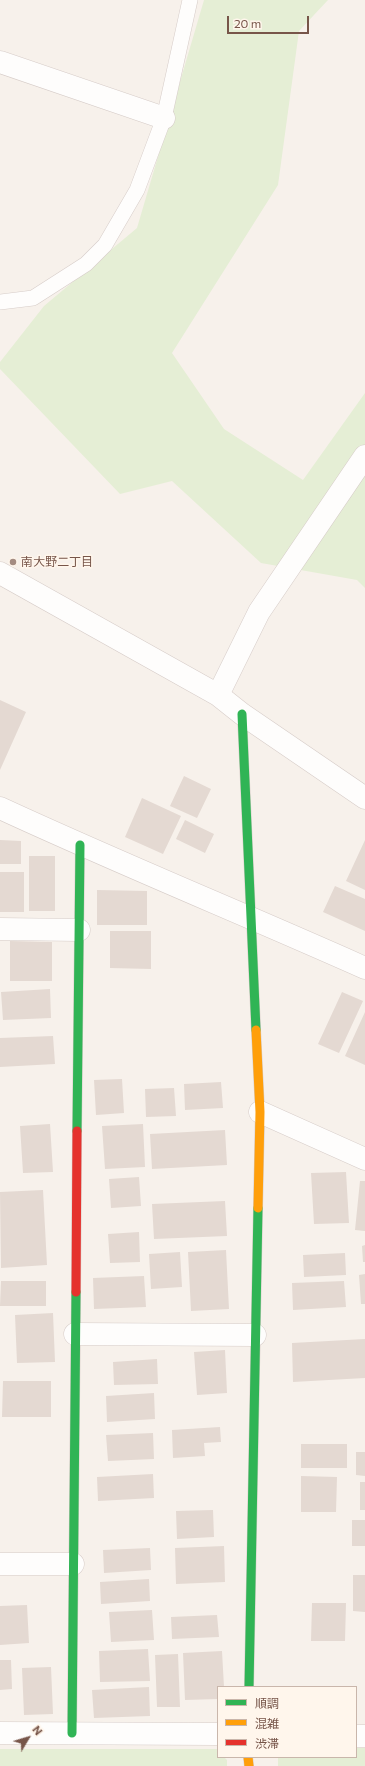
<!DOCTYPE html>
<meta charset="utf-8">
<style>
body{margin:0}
#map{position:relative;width:365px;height:1766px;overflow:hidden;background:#f7f1eb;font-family:Commissioner,"Noto Sans JP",sans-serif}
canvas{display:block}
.legend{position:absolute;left:217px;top:1686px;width:140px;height:72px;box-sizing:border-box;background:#fff6ec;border:1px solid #c9b6ab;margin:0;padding:5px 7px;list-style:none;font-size:12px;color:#775549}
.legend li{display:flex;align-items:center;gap:8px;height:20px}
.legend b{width:20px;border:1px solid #c9b6ab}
.north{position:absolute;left:8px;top:1718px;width:40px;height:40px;-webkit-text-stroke:3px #fff6ec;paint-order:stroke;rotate:52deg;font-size:11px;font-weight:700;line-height:16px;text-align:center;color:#775549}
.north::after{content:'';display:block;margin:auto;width:14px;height:18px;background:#775549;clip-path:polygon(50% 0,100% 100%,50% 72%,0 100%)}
.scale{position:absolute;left:227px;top:16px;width:82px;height:18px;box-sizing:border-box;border:2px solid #775549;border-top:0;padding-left:5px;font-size:12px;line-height:14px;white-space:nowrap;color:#775549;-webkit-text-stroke:3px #fff6ec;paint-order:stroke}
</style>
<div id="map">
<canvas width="365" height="1766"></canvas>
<ul class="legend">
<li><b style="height:5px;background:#30b455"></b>順調</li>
<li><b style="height:5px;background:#ff9f0a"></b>混雑</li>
<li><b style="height:5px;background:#e5322d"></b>渋滞</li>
</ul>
<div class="north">N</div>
<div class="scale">20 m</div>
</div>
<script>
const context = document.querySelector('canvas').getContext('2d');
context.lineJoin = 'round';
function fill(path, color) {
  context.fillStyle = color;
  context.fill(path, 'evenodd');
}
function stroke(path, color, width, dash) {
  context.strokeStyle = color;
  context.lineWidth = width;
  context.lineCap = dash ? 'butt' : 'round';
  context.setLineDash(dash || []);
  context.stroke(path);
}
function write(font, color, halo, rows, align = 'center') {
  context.font = font + ' Commissioner,"Noto Sans JP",sans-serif';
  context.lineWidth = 3;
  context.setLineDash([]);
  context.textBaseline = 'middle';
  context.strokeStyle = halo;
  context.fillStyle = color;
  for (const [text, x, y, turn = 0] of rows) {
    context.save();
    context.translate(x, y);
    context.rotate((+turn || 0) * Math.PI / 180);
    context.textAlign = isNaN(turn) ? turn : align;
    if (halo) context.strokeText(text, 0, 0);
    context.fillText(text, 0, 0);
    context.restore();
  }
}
fill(new Path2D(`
 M204,0H328L299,31L278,185L172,353L224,429L303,480L365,393V588L357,580L261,563L172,481L120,494L0,369V362L44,306L137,228Z
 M356,1748H365V1766H278V1757H356Z
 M0,1749H217L218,1757H224L227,1760V1766H0Z`), '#e5eed5');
fill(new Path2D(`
 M0,700L26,712L0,770Z
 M184,776L211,789L197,818L170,806Z
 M142,798L181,816L163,854L125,837Z
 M185,820L214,834L205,853L176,839Z
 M0,840L21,841V864H0Z
 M365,840V890L346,881Z
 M29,856H55V911H29Z
 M0,872H24V912H0Z
 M335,886L365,899V931L323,912Z
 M97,890L147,891V925H97Z
 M110,931H151V969L110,968Z
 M10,941L52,942V981H10Z
 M50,989L51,1018L3,1020L1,992Z
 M342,992L363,1001L339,1053L318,1044Z
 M365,1012V1065L345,1056Z
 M53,1036L55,1064L0,1067V1038Z
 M122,1079L124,1113L96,1115L94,1080Z
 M221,1082L223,1108L185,1110L184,1084Z
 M174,1088L176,1116L146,1117L145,1089Z
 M50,1124L53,1172L23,1173L20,1126Z
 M143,1124L145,1167L105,1169L102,1126Z
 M225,1130L227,1165L152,1169L150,1134Z
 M346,1172L349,1223L314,1224L311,1173Z
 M139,1177L141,1206L111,1208L109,1179Z
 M360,1181H365V1231L355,1230Z
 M43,1190L47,1265L1,1268L0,1192Z
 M225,1201L227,1236L154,1239L152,1204Z
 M139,1232L140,1262L110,1263L108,1234Z
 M365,1245V1262H363L362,1246Z
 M226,1250L229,1309L191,1311L188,1252Z
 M180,1252L182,1287L151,1289L149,1254Z
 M345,1253L346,1275L304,1277L303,1255Z
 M365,1274V1304H361L359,1275Z
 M144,1276L146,1307L94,1309L93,1278Z
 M1,1281H46V1306H0Z
 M344,1281L346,1307L293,1310L292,1283Z
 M53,1313L55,1362L17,1363L15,1315Z
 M365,1339V1378L293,1382L292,1343Z
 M225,1350L227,1393L197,1395L194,1352Z
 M157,1359L158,1384L114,1385L113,1362Z
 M3,1381H51V1417H2Z
 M154,1393L155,1419L107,1422L106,1396Z
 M220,1427L221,1442L204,1443L205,1456L173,1458L172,1430Z
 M153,1433L154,1459L108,1461L106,1435Z
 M301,1444H347V1468H301Z
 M356,1452H365V1476L356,1475Z
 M153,1474L154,1498L98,1501L97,1477Z
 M301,1476L337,1477L336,1512H301Z
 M360,1482H365V1510H360Z
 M213,1510L214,1537L177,1539L176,1511Z
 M352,1520H365V1546H352Z
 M224,1546L225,1582L176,1584L175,1548Z
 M150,1548L151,1570L104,1573L103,1550Z
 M353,1575H365V1612L353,1611Z
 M149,1579L150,1601L101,1604L100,1582Z
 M312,1603H346L345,1641H311Z
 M27,1605L29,1643L0,1645V1606Z
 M152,1610L154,1640L111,1642L109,1612Z
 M217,1615L219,1637L172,1639L171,1617Z
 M148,1649L150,1681L100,1682L99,1651Z
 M222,1651L224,1687H218V1699L185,1700L183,1653Z
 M178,1654L180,1707H157L155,1655Z
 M0,1660H11L12,1689L0,1690Z
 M51,1667L53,1714L24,1715L22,1668Z
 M149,1687L150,1716L94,1718L92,1690Z`), '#e4d9d2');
const lane = new Path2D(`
 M0,302L33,298L86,264L105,245L137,190L164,118L190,0`);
const street = new Path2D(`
 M0,62L164,118
 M0,573L218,695L242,714L365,798
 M218,695L259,612L365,456
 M0,808C121,864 244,914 365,968
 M0,929L79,930
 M260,1112L365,1159
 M75,1334L255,1335
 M0,1564H73
 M0,1733L218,1734
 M356,1736H365`);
const fast = new Path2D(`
 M242,714L256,1030
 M77,1131L80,845
 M249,1687L258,1208
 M72,1733L76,1292`);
const slow = new Path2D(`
 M256,1030L260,1112L258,1208
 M248,1757L249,1766`);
const jam = new Path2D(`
 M76,1292L77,1131`);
stroke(lane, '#d6ccc8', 16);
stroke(street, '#d6ccc8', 23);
stroke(fast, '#d7cdc8', 10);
stroke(slow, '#d7cdc8', 10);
stroke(jam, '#d7cdc8', 10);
stroke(lane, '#fefdfc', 15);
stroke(street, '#fefdfc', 22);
stroke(fast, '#30b455', 9);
stroke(slow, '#ff9f0a', 9);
stroke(jam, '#e5322d', 9);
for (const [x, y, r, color] of [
 [13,562,4,"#a48c82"]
]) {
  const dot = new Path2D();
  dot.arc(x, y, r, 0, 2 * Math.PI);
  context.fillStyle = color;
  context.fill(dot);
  stroke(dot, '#fff6ec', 1.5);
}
write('12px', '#775549', '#fff6ec', [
 ["南大野二丁目",21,562]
], 'left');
</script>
